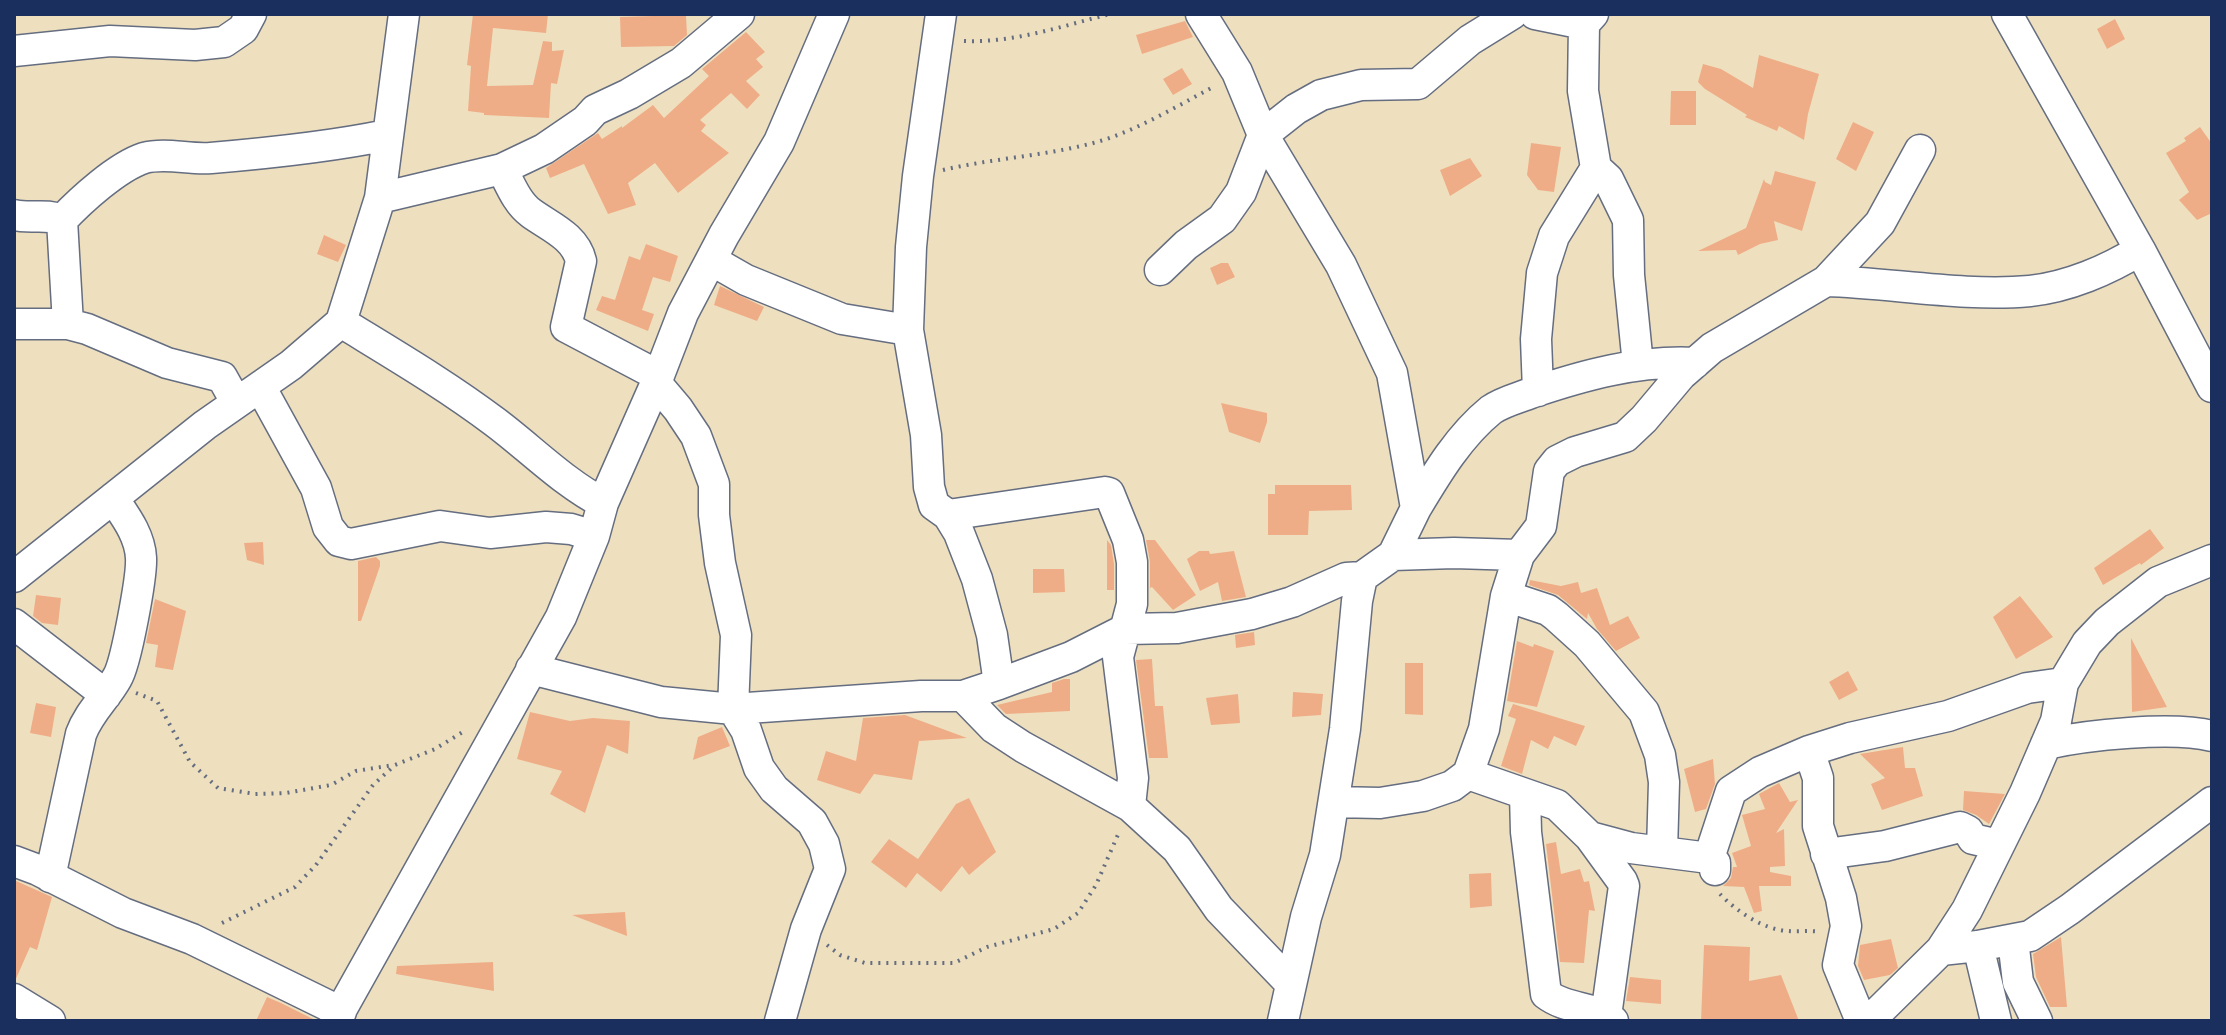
<!DOCTYPE html>
<style>
body{margin:0}
#map{position:relative;width:2226px;height:1035px;overflow:hidden;background:#eee0bf;font-family:Pangolin,sans-serif}
canvas{display:block}
.frame{position:absolute;inset:0;border:16px solid #1b2f5e;pointer-events:none}
</style>
<div id="map">
<canvas width="2226" height="1035"></canvas>
<div class="frame"></div>
</div>
<script>
const context = document.querySelector('canvas').getContext('2d');
context.lineJoin = 'round';
function fill(path, color) {
  context.fillStyle = color;
  context.fill(path, 'evenodd');
}
function stroke(path, color, width, dash) {
  context.strokeStyle = color;
  context.lineWidth = width;
  context.lineCap = dash ? 'butt' : 'round';
  context.setLineDash(dash || []);
  context.stroke(path);
}
fill(new Path2D(`
 M473,14H548L546,33L493,28L487,86L533,85L543,41L552,42V51L564,50L557,84L551,83L549,118L484,115V113L468,111L471,66L467,65Z
 M686,15L687,35L674,46L621,47L620,17Z
 M2115,19L2125,39L2107,49L2097,29Z
 M1185,21L1193,37L1142,54L1136,35Z
 M746,32L765,52L756,59L763,67L746,81L760,95L747,109L731,93L700,120L706,125L701,131L729,153L678,193L655,163L628,183L636,205L608,214L584,164L550,178L546,168L598,133L602,139L622,126V128L653,105L664,118L709,76L702,69Z
 M1759,55L1819,74L1808,114L1804,140L1779,126L1777,131L1745,117L1747,115L1705,89L1698,82L1703,64L1721,69L1753,88Z
 M1182,68L1192,84L1173,95L1163,79Z
 M1671,91H1696V125H1670Z
 M1853,122L1874,132L1856,171L1836,159Z
 M2200,127L2212,144V213L2197,220L2179,200L2189,192L2166,153L2186,141L2184,138Z
 M1531,143L1561,147L1554,192L1538,190L1527,175Z
 M1470,158L1482,176L1450,196L1440,170Z
 M1775,171L1816,182L1802,231L1774,221L1778,240L1760,244L1738,255L1736,250L1698,251L1746,228L1764,179L1765,182L1771,185Z
 M324,235L346,245L338,262L317,254Z
 M646,244L678,256L670,282L653,277L642,310L654,314L648,331L596,310L602,296L615,300L629,256L640,260Z
 M1221,263H1228L1235,277L1217,285L1210,268Z
 M720,286L764,307L757,321L714,305Z
 M1221,403L1267,413V422L1260,443L1229,432Z
 M1275,485H1351L1352,510L1309,511L1308,535H1268V494H1275Z
 M2150,529L2164,548L2141,565L2140,563L2103,585L2094,568Z
 M1107,540L1111,545L1114,564V590H1107Z
 M1146,540H1155L1196,595L1173,610L1152,587L1150,588V562Z
 M263,542L264,565L247,560L244,543Z
 M1199,551H1209L1210,554L1234,551L1246,597L1222,601L1218,582L1200,591L1187,559Z
 M376,557L380,561V566L361,621H358V561Z
 M1033,569H1064L1065,592L1033,593Z
 M1530,580L1561,586L1578,582L1581,593L1597,588L1610,625L1628,616L1640,638L1616,651L1597,629L1588,613L1587,619L1558,595L1529,585Z
 M36,595L61,598L58,625L42,623L33,616Z
 M2020,596L2053,637L2016,659L1993,617Z
 M155,599L186,611L173,670L155,667L158,645L146,643Z
 M1254,632L1255,645L1236,648L1235,635Z
 M2131,638L2167,707L2132,712Z
 M1517,641L1533,647L1534,644L1554,651L1537,707L1507,701Z
 M1152,659L1155,706H1163L1168,758H1149L1136,660Z
 M1405,663H1423V715L1405,714Z
 M1848,671L1858,690L1839,700L1829,682Z
 M1064,679H1070V711L1006,714L997,705L1052,692V683Z
 M1293,692L1323,694L1321,715L1292,717Z
 M1238,694L1240,723L1211,725L1206,698Z
 M36,703L56,707L51,737L30,733Z
 M1513,704L1585,726L1576,746L1554,736L1548,749L1531,740L1522,774L1501,766L1516,719L1508,716Z
 M530,712L570,721L593,718L630,721L628,754L607,745L585,813L550,794L562,771L517,759Z
 M905,715L967,738L919,741L912,780L874,774L860,794L817,780L826,751L856,761L863,718Z
 M722,727L730,746L693,760L698,737Z
 M1903,747L1905,768H1915L1923,796L1882,810L1871,784L1885,778L1860,754Z
 M1713,759L1715,784L1706,809L1695,812L1684,769Z
 M1779,783L1790,802L1798,800L1776,833L1784,829L1785,866L1770,867V872L1791,876V886H1759L1762,911L1754,913L1744,887L1723,886L1731,878L1733,867H1737L1732,853L1751,846L1742,815L1765,809L1759,794Z
 M1964,791L2005,794L1989,824L1976,815L1963,810Z
 M969,798L996,852L969,875L962,866L941,892L917,873L906,888L871,862L889,839L918,859L956,804Z
 M1556,842L1561,874L1580,869L1584,882L1589,881L1595,911L1589,910L1584,963L1560,962L1546,844Z
 M1491,873L1492,906L1470,908L1469,874Z
 M14,880L52,897L37,950L30,947L15,981Z
 M625,912L627,936L572,915Z
 M2061,937L2067,1007H2050L2036,977L2033,954Z
 M1891,939L1898,968L1890,975L1864,980L1858,966L1860,945Z
 M1704,945L1750,947L1749,981L1781,975L1799,1021H1701Z
 M493,962L494,991L396,974L397,966Z
 M1630,977L1661,980V1004L1626,1001Z
 M267,997L281,1003L317,1021H256Z`), '#efad87');
const minor = new Path2D(`
 M1201,14L1237,72L1263,135L1341,265L1392,373L1416,508L1393,555L1362,577L1357,601L1345,729L1325,855L1306,917L1283,1021
 M1535,14L1584,24
 M1593,14L1584,24L1583,91L1596,168L1608,179L1628,220L1629,275L1638,365
 M2007,14L2140,250L2212,387
 M14,51L110,41L195,45L224,42L243,29L251,14
 M502,169C510,184 517,203 531,213C550,227 575,236 581,261L566,327L659,376
 M380,198L502,169L544,149L585,121L595,110L629,94L681,63L739,14
 M14,215C31,219 46,213 62,220L68,324
 M62,220C81,200 117,167 144,158C166,152 189,160 211,158C270,153 330,147 387,135
 M711,260L746,280L842,319L908,330
 M1160,270L1186,245L1222,219L1241,192L1263,135L1296,109L1321,95L1361,85L1418,84L1470,40L1512,14
 M1826,281C1892,283 1965,297 2030,291C2068,287 2108,270 2140,250
 M341,322C393,354 446,385 495,422C531,449 564,483 603,503
 M14,324H68L87,329L167,363L222,377L236,402
 M656,383L678,409L696,436L714,484V515L720,563L736,635L733,709L746,730L759,768L774,789L812,822L824,844L830,869L806,929L780,1021
 M261,388L316,488L328,527L339,541L351,544L440,526L490,533L546,527L571,529L594,536
 M1538,391L1536,339L1542,273L1554,236L1596,168
 M1416,508C1437,473 1459,436 1491,410C1502,402 1518,398 1531,393C1584,375 1639,360 1695,363
 M948,515L1105,492L1109,493L1128,540L1132,562V604L1118,657L1133,778L1130,806
 M1393,555L1454,553L1519,555
 M14,577L205,425L291,365L341,322L380,198L404,14
 M1506,596L1548,610L1556,616L1587,644L1644,712L1660,755L1664,782L1662,851
 M14,624L106,695
 M531,669L661,702L733,709L921,696H963L999,684L992,635L977,579L959,533L948,515L934,505L929,487L926,435L908,330L911,247L918,176L941,14
 M999,684L1071,657L1126,629L1177,628L1252,614L1292,602L1346,578L1362,577
 M963,696L994,728L1023,747L1130,806L1177,849L1219,909L1290,983
 M2046,744C2087,735 2172,726 2212,736
 M1809,751L1818,778V826L1841,898L1846,926L1838,965L1861,1021
 M1468,774L1557,805L1590,837L1622,881L1624,886L1606,1016
 M1525,794L1526,832L1546,994C1567,1010 1594,1006 1613,1021
 M1334,802L1380,803L1423,796L1452,786L1468,774L1484,729L1506,596L1519,555L1541,526L1549,471L1557,461L1575,452L1625,437L1644,419L1681,375L1712,348L1826,281L1880,223L1920,150
 M1590,837L1631,848L1709,858L1715,863V870
 M1826,854L1885,846L1960,827L1968,831L1973,839L1999,845
 M1709,858L1731,791L1760,772L1809,751L1850,738L1948,716L2027,688L2063,683
 M14,861L38,870L123,913L192,939L341,1012
 M50,877L81,734C89,712 106,698 117,678C126,664 142,576 141,558C140,535 125,516 113,498
 M2013,940L2018,982L2037,1021
 M1978,946L1996,1021
 M1941,950L1978,946L2030,936L2070,909L2212,802
 M14,999L50,1021
 M335,1021L561,617L594,536L603,503L656,383L683,313L724,235L779,142L834,14
 M1869,1021L1941,950L1967,910L2025,793L2056,721L2063,683L2087,643L2107,622L2158,582L2212,560`);
stroke(minor, '#656d80', 33);
stroke(new Path2D(`
 M964,41C1014,43 1062,26 1110,14
 M943,170C994,158 1046,156 1097,142C1138,130 1177,106 1215,86
 M136,693L157,701L190,762L218,788L255,794L286,793L331,785L356,771L394,765
 M1720,894C1736,911 1764,930 1788,931C1798,932 1809,930 1820,932
 M222,923L295,887L316,865L373,785L395,765L435,749L466,730
 M827,945L840,955L865,963H954L987,947L1054,929L1078,913L1096,885L1120,830`), '#656d80', 4, [2, 6]);
stroke(minor, '#fff', 30);
</script>
